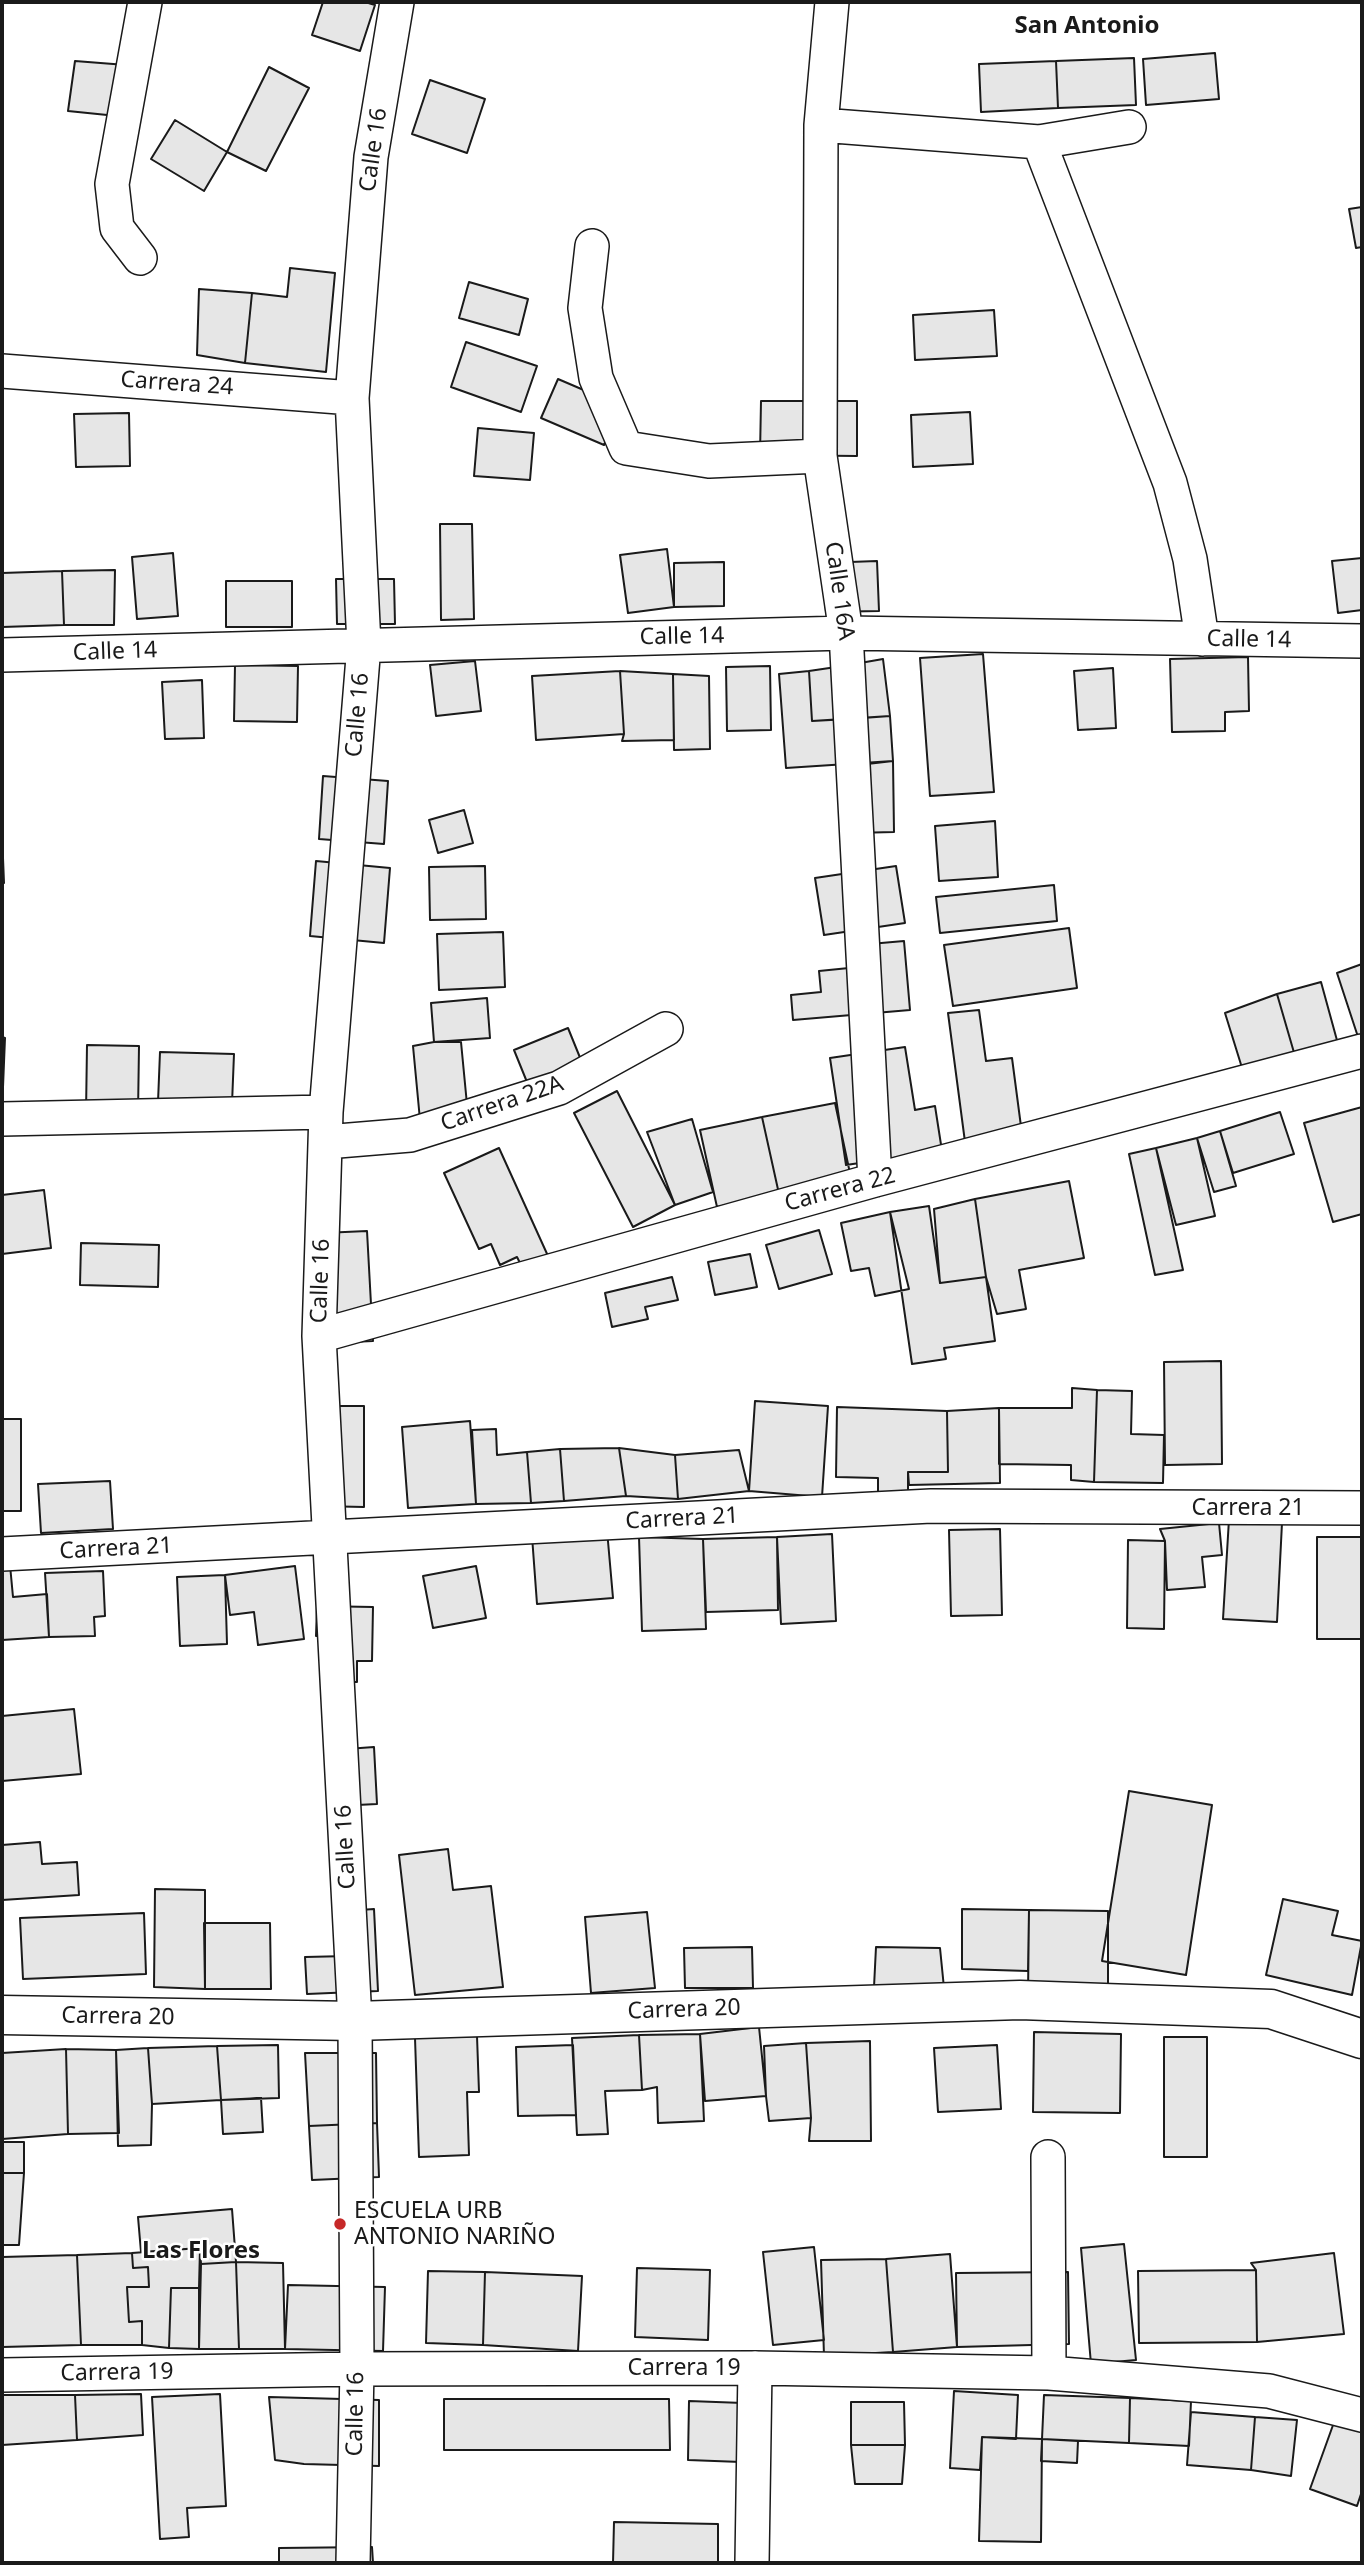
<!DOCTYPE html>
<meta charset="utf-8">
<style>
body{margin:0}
#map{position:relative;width:1364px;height:2565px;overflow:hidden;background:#fff;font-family:"Noto Sans",sans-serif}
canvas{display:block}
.frame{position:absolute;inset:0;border:4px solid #1a1a1a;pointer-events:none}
</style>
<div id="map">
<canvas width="1364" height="2565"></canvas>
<div class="frame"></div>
</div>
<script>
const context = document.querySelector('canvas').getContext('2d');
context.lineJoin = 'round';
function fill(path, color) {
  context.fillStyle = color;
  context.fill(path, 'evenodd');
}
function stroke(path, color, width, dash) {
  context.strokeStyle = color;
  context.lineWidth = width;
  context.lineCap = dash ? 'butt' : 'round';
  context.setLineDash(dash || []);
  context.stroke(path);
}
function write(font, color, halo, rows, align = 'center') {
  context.font = font + ' "Noto Sans",sans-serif';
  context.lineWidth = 5;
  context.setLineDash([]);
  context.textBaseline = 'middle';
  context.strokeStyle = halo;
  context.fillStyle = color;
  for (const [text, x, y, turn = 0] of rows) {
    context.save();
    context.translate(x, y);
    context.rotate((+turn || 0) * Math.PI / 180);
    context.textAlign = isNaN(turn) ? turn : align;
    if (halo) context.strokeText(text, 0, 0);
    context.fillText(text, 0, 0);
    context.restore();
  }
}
const building = new Path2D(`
 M323,2H365L375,5L360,51L312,35Z
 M1215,53L1219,99L1146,105L1143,59Z
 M1134,58L1136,105L1058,108L1056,61Z
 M75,61L126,65L117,116L68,111Z
 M1056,61L1058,108L981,112L979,64Z
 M269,67L309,88L266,171L227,152Z
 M430,80L485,99L467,153L412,134Z
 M175,120L227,152L204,191L151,159Z
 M1362,207V247L1356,248L1349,209Z
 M290,268L335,273L326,372L245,363L252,293L287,297Z
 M469,282L528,299L519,335L459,318Z
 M199,289L252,293L245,363L197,355Z
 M994,310L997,356L915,360L913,315Z
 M466,342L537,366L521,412L451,387Z
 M558,379L621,406L604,445L541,418Z
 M761,401H857V456L760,455Z
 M970,412L973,464L913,467L911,415Z
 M129,413L130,466L76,467L74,414Z
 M478,428L534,433L530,480L474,476Z
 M440,524H472L474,619L441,620Z
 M667,549L674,607L628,613L620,555Z
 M173,553L178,616L137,619L132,557Z
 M1362,558V610L1338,613L1332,561Z
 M877,561L879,611L826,612L823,563Z
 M724,562V606L674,607V563Z
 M115,570L114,625H64L62,571Z
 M62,571L64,625L2,627V573Z
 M336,579H394L395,624H337Z
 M226,581H292V627H226Z
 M983,654L994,792L930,796L920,658Z
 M1248,657L1249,711L1225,712V731L1172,732L1170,659Z
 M883,659L890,716L849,719L843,666Z
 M475,661L481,711L436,716L430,665Z
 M235,665L298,666L297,722L234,721Z
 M770,666L771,730L727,731L726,667Z
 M843,666L849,719L812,721L809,671Z
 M1113,668L1116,728L1078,730L1074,671Z
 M620,671L624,734L536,740L532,676Z
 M620,671L673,674L674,740L622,741L624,734Z
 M809,671L812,721L890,716L893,761L786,768L779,674Z
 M673,674L709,676L710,749L674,750Z
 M202,680L204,738L165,739L162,682Z
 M893,761L894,832L853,833L850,766Z
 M323,776L388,781L384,844L319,839Z
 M464,810L473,843L438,853L429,820Z
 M995,821L998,877L939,881L935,826Z
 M2,833L4,883H2Z
 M316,861L390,868L384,943L310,936Z
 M485,866L486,919L430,920L429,867Z
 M896,866L905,923L824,935L815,878Z
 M1054,885L1057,921L940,933L936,897Z
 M1069,928L1077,988L953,1006L944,945Z
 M503,932L505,987L439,990L437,934Z
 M904,941L910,1010L793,1020L791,995L821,992L819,971L849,968L847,946Z
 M1362,964V1042L1360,1043L1337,973Z
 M1321,982L1338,1044L1295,1056L1277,994Z
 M1277,994L1295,1056L1243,1071L1225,1013Z
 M487,998L490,1038L434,1042L431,1003Z
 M979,1010L986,1061L1012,1058L1022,1134L965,1142L948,1013Z
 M568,1028L583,1065L529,1087L514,1050Z
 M2,1037L5,1038L3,1087H2Z
 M434,1042H461L468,1115L420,1120L413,1046Z
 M87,1045L139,1046L138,1114L86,1113Z
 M905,1047L915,1110L935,1106L942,1151L846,1165L830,1058Z
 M160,1052L234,1054L232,1104L158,1102Z
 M617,1091L675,1205L633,1227L574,1113Z
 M835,1103L851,1178L779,1194L762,1117Z
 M1362,1107V1214L1333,1222L1304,1123Z
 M1280,1112L1294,1154L1233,1173L1220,1131Z
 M762,1117L779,1194L717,1207L700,1130Z
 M692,1119L713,1192L675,1205L647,1132Z
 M1220,1131L1236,1186L1214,1192L1197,1138Z
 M1197,1138L1215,1216L1176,1225L1156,1148Z
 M499,1148L553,1267L528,1279L517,1257L500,1265L491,1244L479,1249L444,1173Z
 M1156,1148L1183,1270L1155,1275L1129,1154Z
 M1069,1181L1084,1258L1019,1270L1026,1309L997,1314L986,1277L975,1199Z
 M44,1190L51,1248L2,1254V1195Z
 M975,1199L986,1277L940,1283L934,1209Z
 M929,1206L940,1283L986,1277L995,1341L944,1348L946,1359L912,1364L890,1212Z
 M890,1212L909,1289L875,1296L869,1268L851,1271L841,1223Z
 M819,1230L832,1274L779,1289L766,1245Z
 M367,1231L373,1341L329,1343L323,1233Z
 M81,1243L159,1245L158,1287L80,1285Z
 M750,1254L757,1287L715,1295L708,1262Z
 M672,1277L678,1300L645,1307L648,1319L612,1327L605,1293Z
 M1221,1361L1222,1464L1165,1465L1164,1362Z
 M1072,1388L1097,1390L1094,1482L1071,1480V1465L999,1464V1408H1072Z
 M1097,1390L1132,1391L1131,1434L1164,1435L1163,1483L1094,1482Z
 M755,1401L828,1406L822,1497L749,1491Z
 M318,1406H364V1507L318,1506Z
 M837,1407L947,1411L948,1472H908V1497L878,1496V1478L836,1477Z
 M999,1408L1000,1483L909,1485L908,1472H948L947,1411Z
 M2,1419H21V1511H2Z
 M470,1421L476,1504L408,1508L402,1427Z
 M496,1429L497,1455L527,1452L531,1503L476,1504L472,1430Z
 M619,1448L626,1496L564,1501L560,1449Z
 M619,1448L675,1455L678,1499L626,1496Z
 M560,1449L564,1501L531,1503L527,1452Z
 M739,1450L749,1491L678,1499L675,1455Z
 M110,1481L113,1529L41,1533L38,1484Z
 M1229,1519L1282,1523L1277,1622L1223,1619Z
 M1219,1523L1222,1555L1202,1557L1205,1587L1167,1590L1165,1541L1160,1529Z
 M1000,1529L1002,1615L951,1616L949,1530Z
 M607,1530L613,1598L537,1604L532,1536Z
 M832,1534L836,1621L781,1624L777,1537Z
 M639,1537L703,1539L706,1629L642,1631Z
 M777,1537L778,1610L706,1612L703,1539Z
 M1317,1537H1362V1639H1317Z
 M1128,1540L1165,1541L1164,1629L1127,1628Z
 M10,1565L13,1597L47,1594L49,1637L2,1640V1566Z
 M295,1566L304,1639L258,1645L254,1612L230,1615L225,1575Z
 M476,1566L486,1618L433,1628L423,1576Z
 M103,1571L105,1616L94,1617L95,1636L49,1637L45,1573Z
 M225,1575L227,1644L180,1646L177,1577Z
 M317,1606L373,1607L372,1661H357V1682H331V1636H316Z
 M74,1709L81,1774L2,1781V1716Z
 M374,1747L377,1804L337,1806L333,1750Z
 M1129,1791L1212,1805L1186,1975L1102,1961Z
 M40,1842L42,1864L77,1862L79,1895L2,1900V1845Z
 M448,1849L453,1890L491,1886L503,1987L415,1995L399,1855Z
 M155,1889L205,1890V1989L154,1987Z
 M1283,1899L1338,1911L1332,1935L1362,1941L1352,1995L1266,1975Z
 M374,1909L378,1991L307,1994L305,1957L348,1956L346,1911Z
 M962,1909L1029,1910L1028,1971L962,1969Z
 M1029,1910L1108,1911V1995L1028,1994Z
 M647,1912L655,1988L591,1993L585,1917Z
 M144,1913L146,1974L23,1979L20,1918Z
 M204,1923H270L271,1989H205Z
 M752,1947L753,1988H685L684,1948Z
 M876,1947L940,1948L944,1988L874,1987Z
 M759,2027L766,2096L705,2101L700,2034Z
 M1034,2032L1121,2034L1120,2113L1033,2112Z
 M700,2034L704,2121L658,2123L657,2087L642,2090L639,2035Z
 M639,2035L642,2090L605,2091L608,2134L577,2135L572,2038Z
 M477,2036L479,2092H467L469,2155L419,2157L415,2038Z
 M1164,2037H1207V2157H1164Z
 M870,2041L871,2141H809L811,2118L806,2043Z
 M806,2043L811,2118L769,2121L766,2096L764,2046Z
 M278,2045L279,2098L221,2100L217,2046Z
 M573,2045L576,2115L518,2116L516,2047Z
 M997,2045L1001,2109L938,2112L934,2048Z
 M217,2046L221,2100L152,2104L148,2048Z
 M148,2048L152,2104L151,2145L118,2146L116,2050Z
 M66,2049L116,2050L119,2133L68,2134Z
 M66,2049L68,2134L2,2139V2053Z
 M305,2053H376L377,2123L309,2126Z
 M261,2098L263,2132L223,2134L221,2100Z
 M377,2123L379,2177L312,2180L309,2126Z
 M2,2142H24V2173H2Z
 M2,2173H24L19,2245H2Z
 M232,2209L236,2262L201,2264L200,2248L141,2252L138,2217Z
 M1124,2244L1136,2360L1091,2364L1081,2248Z
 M814,2247L824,2340L773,2345L763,2252Z
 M200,2248L199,2288H171L169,2348L142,2345V2321L129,2322L127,2287H149L148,2267L133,2268L132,2253Z
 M132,2253L133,2268L148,2267L149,2287H127L129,2322L142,2321V2345H81L77,2255Z
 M1334,2253L1344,2334L1257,2342L1256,2270L1251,2263Z
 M950,2254L957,2347L893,2352L886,2259Z
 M77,2255L81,2345L2,2347V2257Z
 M886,2259L893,2352L824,2356L821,2260Z
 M236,2262L283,2263L285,2349H239Z
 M236,2262L239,2349H199L201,2264Z
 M637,2268L710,2270L708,2340L635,2337Z
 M1256,2270L1257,2342L1139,2343L1138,2271Z
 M428,2271L485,2272L483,2345L426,2343Z
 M485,2272L582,2276L578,2351L483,2345Z
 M1068,2272L1069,2344L957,2347L956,2273Z
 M288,2285L385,2287L383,2351L285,2349Z
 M171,2288H199V2349L169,2348Z
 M954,2391L1018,2395L1016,2439L982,2437L980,2470L950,2468Z
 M141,2394L143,2435L77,2440L75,2395Z
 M220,2394L226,2506L187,2508L189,2537L160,2539L152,2397Z
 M2,2395H75L77,2440L2,2445Z
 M1044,2395L1130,2398L1129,2443L1042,2439Z
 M269,2397L379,2400V2466L304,2464L275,2460Z
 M1130,2398L1191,2401L1189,2446L1129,2443Z
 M444,2399H669L670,2450H444Z
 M689,2401L743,2403L741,2462L688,2460Z
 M851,2402H904L905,2445H851Z
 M1191,2412L1255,2417L1251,2470L1187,2465Z
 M1337,2414L1362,2423V2491L1357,2506L1310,2489Z
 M1255,2417L1297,2420L1291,2476L1251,2470Z
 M982,2437L1042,2439L1041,2542L979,2541Z
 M1042,2439L1078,2441L1077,2463L1041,2461Z
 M851,2445H905L902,2484H855Z
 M614,2522L718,2524V2563H613Z
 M372,2547L373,2563H279V2548Z`);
fill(building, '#e6e6e6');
stroke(building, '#1a1a1a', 2);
const street = new Path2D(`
 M832,2L821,125L820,456L846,633L875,1180
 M821,125L1039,142L1129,127
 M1039,142L1170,483L1190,559L1202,639
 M592,246L585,308L596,378L626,448L709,461L820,456
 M140,258L117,228L112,184L145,2
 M2,371L352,398
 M2,655L846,633L1362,641
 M2,1119L326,1112
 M326,1142L410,1135L559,1088L666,1029
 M319,1336L875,1180L1362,1051
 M2,1554L931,1506L1362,1508
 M1048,2157L1049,2373
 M2,2375L357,2369L755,2368L1049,2373L1269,2391L1362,2415
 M353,2563L357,2369L355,2021L319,1336L326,1112L364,645L352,398L371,157L397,2
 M752,2563L755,2368`);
const secondary = new Path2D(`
 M2,2015L355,2021L1020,2000L1271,2009L1362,2039`);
stroke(street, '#1a1a1a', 36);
stroke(secondary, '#1a1a1a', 41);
stroke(street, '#fff', 33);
stroke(secondary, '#fff', 38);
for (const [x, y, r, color] of [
 [340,2224,7,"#c62828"]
]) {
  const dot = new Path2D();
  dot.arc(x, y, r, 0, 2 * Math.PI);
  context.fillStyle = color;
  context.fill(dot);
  stroke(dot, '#fff', 2.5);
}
write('23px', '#1a1a1a', '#fff', [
 ["Calle 16",374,150,-82],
 ["Carrera 24",177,384,4],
 ["Calle 16A",839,591,82],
 ["Calle 14",682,637,-1],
 ["Calle 14",1249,640,1],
 ["Calle 14",115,652,-2],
 ["Calle 16",358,715,-85],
 ["Carrera 22A",502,1104,-19],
 ["Carrera 22",840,1190,-15],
 ["Calle 16",321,1281,-88],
 ["Carrera 21",1248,1508],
 ["Carrera 21",682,1519,-3],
 ["Carrera 21",116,1549,-3],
 ["Calle 16",346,1847,-93],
 ["Carrera 20",684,2010,-2],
 ["Carrera 20",118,2017,1],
 ["Carrera 19",684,2368],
 ["Carrera 19",117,2373,-1],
 ["Calle 16",356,2414,-89]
]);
write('23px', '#1a1a1a', '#fff', [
 ["ESCUELA URB",354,2211],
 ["ANTONIO NARIÑO",354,2237]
], 'left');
write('bold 24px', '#1a1a1a', '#fff', [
 ["San Antonio",1087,26],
 ["Las Flores",201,2251]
]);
</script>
